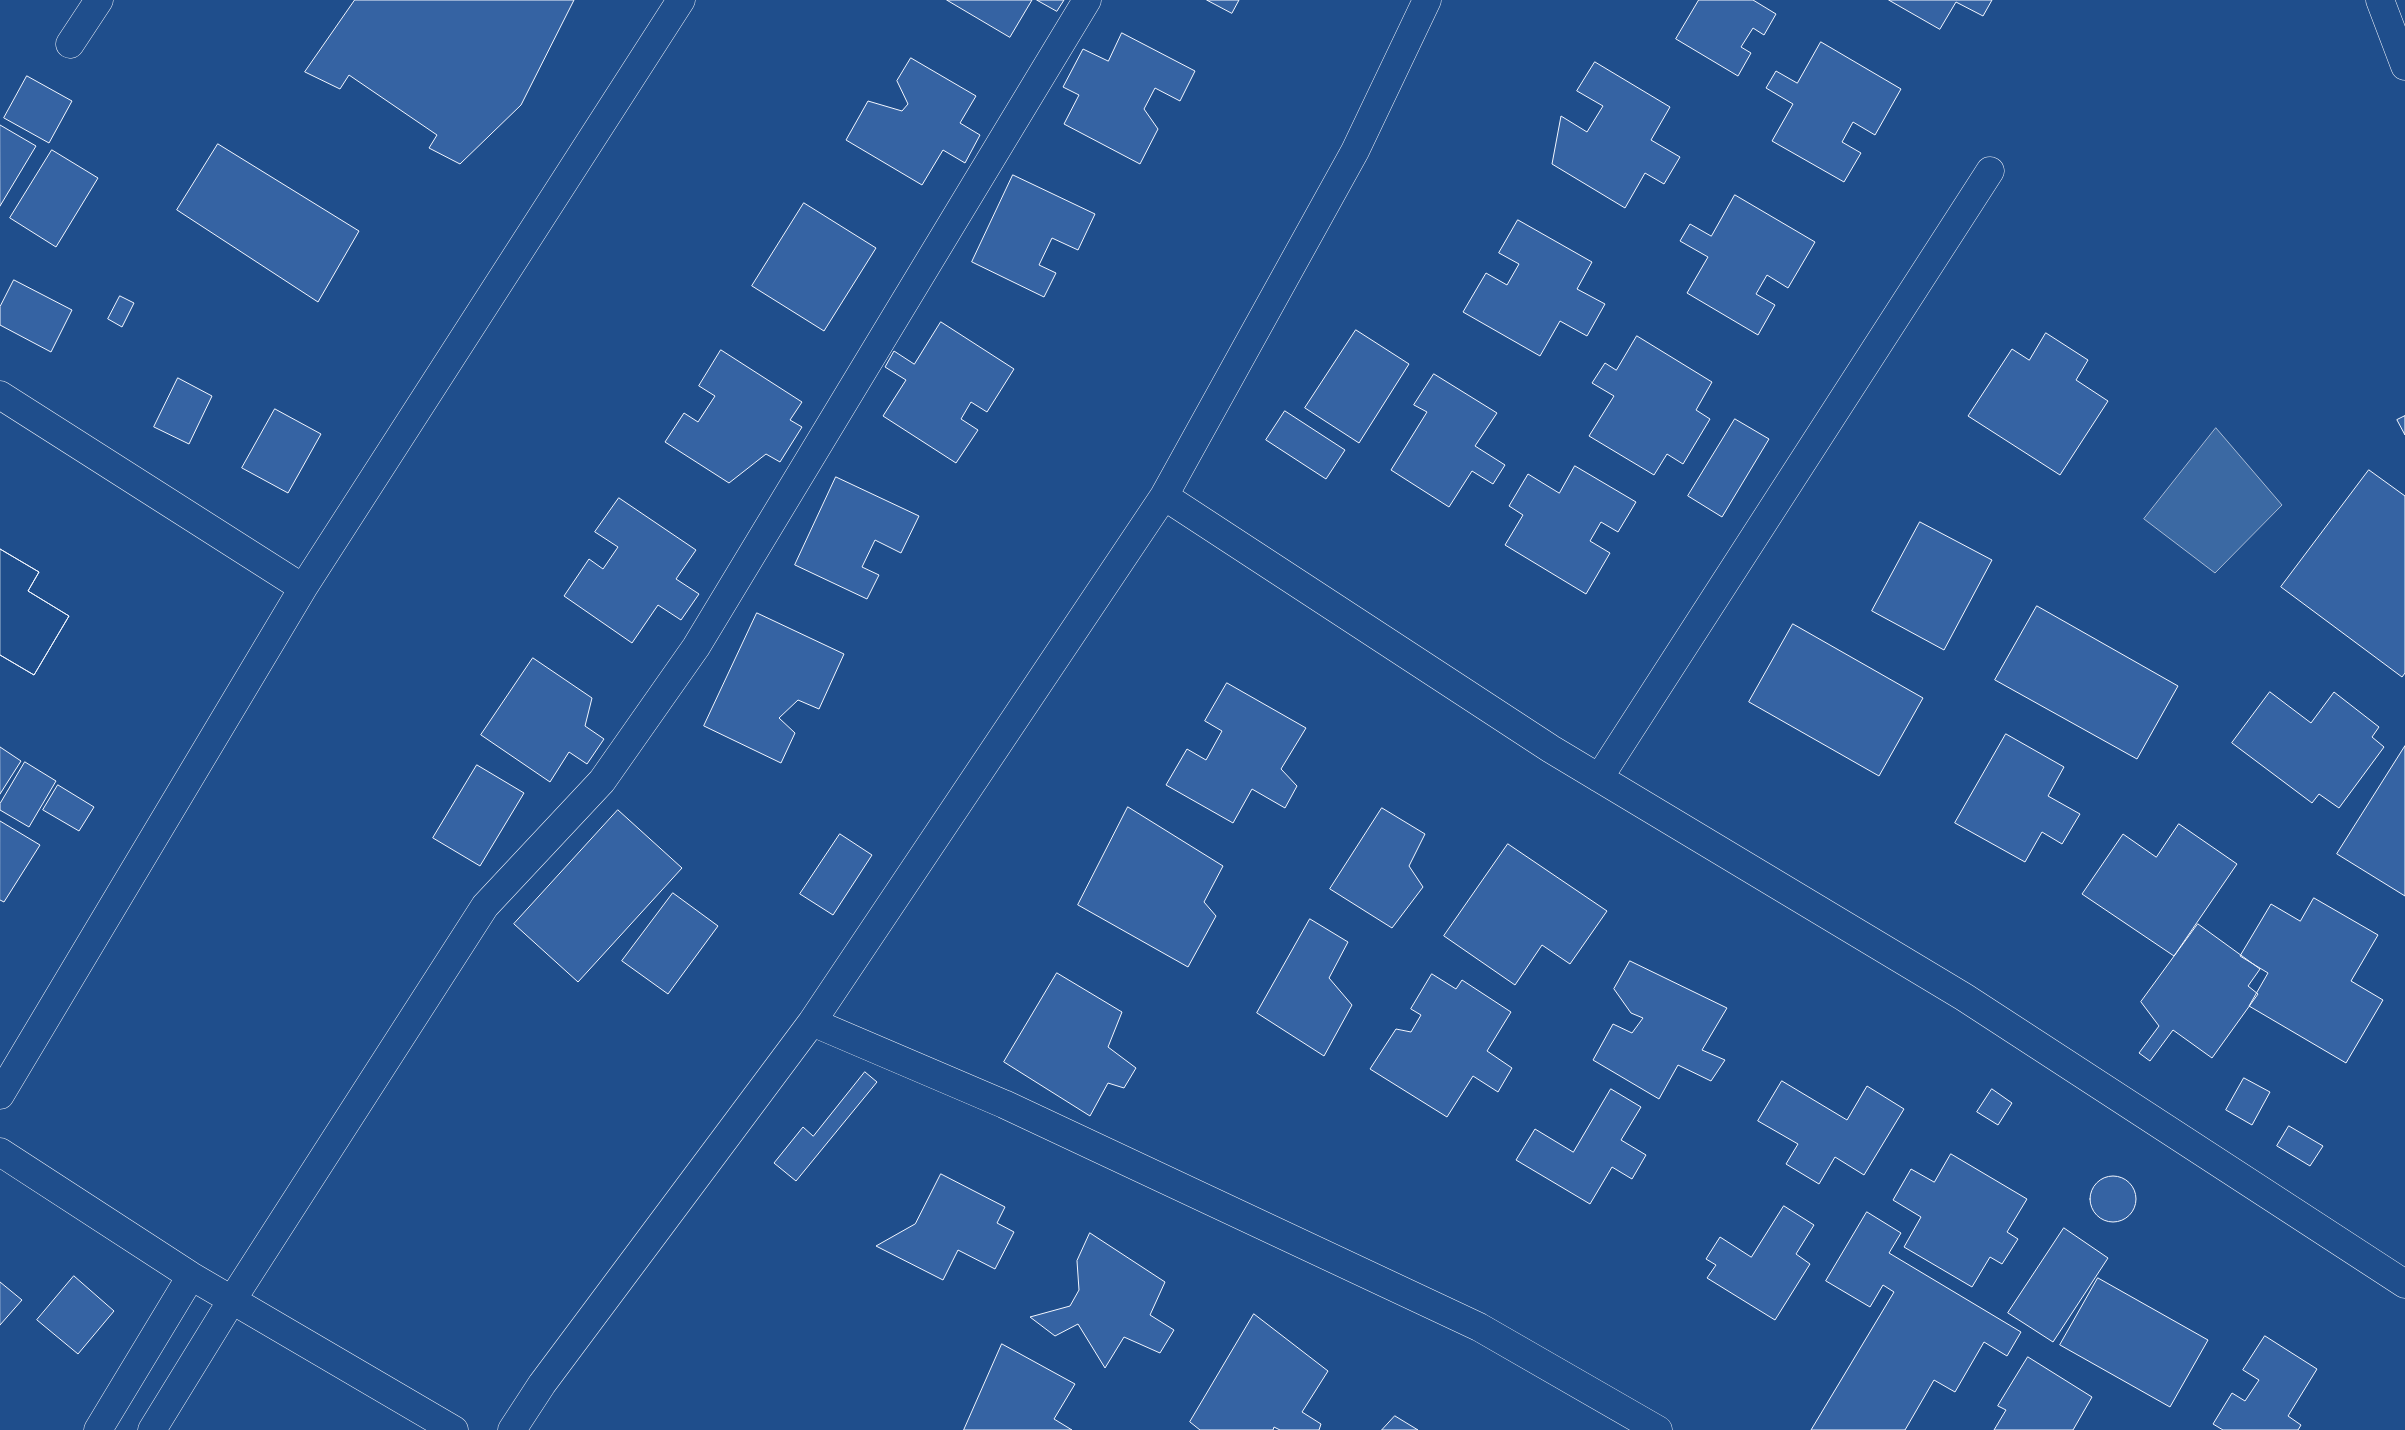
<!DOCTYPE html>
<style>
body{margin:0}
canvas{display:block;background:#1f4e8c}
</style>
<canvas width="2405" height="1430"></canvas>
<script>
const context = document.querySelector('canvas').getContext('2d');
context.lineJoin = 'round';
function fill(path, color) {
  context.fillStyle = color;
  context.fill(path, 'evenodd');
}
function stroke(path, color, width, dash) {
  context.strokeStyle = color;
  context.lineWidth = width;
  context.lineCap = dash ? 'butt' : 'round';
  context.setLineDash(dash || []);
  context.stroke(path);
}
const water = new Path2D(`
 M2216,428L2282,505L2215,573L2144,519Z`);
fill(water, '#3b69a3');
stroke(water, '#a8bbd7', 1);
const building = new Path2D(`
 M355,0H574L521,105L460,164L429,148L437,135L349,75L340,89L305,72Z
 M947,0H1032L1010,37Z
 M1037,0H1064L1057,11Z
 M1207,0H1239L1232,13Z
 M1699,0H1753L1776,14L1764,35L1753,28L1741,47L1751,53L1738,76L1676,39Z
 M1889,0H1992L1983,16L1956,2L1940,29Z
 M1122,33L1195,71L1180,101L1155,88L1144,109L1158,129L1140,164L1064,124L1079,95L1063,87L1083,49L1108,61Z
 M1821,42L1901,89L1875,135L1853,122L1842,142L1861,153L1844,182L1772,141L1793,104L1766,88L1776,71L1797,83Z
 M911,58L976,96L960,123L980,135L965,163L943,150L922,185L846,140L868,101L902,111L908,104L897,81Z
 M1595,62L1670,107L1651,140L1680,157L1664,184L1645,173L1625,208L1552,164L1561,116L1587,132L1603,106L1577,91Z
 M27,76L72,101L49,143L4,118Z
 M0,125L36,146L0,206Z
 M218,144L359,231L318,302L177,210Z
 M52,150L98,178L56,247L10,218Z
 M1013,175L1095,214L1078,250L1052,238L1039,265L1056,273L1044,297L972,262Z
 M1735,195L1815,242L1788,288L1767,275L1756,294L1775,305L1758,335L1687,293L1708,257L1680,241L1690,224L1711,236Z
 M804,203L876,248L824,331L752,286Z
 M1518,220L1592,262L1577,289L1605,304L1587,336L1560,321L1540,356L1463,312L1486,273L1507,285L1519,264L1499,253Z
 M14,280L72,310L51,352L0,325V307Z
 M120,296L134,303L122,327L108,319Z
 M941,322L1014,369L987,412L971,402L961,419L978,430L956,463L883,416L906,380L885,367L894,351L914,364Z
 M1356,330L1409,364L1359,443L1305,408Z
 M2046,333L2088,360L2076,380L2108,401L2060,475L1968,416L2012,349L2029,360Z
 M1637,336L1712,382L1696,410L1710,419L1683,464L1667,454L1654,475L1589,436L1614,396L1592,383L1605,363L1616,370Z
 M721,350L802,402L790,420L802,427L780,462L766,454L729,483L665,442L684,413L698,422L715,396L699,386Z
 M1434,374L1497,413L1475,446L1505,465L1493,484L1472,471L1449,507L1391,470L1427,412L1414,405Z
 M178,378L212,396L189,444L154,427Z
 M275,409L321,434L288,493L242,468Z
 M1285,411L1345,450L1326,479L1266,440Z
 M2405,416V435L2397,420Z
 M1735,419L1769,439L1722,517L1688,496Z
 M1575,466L1636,502L1618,532L1601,522L1590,541L1610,553L1586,594L1505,545L1523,515L1509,506L1528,474L1559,493Z
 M2369,470L2405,496V673L2402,677L2281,587Z
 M836,477L919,516L901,553L875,540L862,567L879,575L867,599L795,565Z
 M619,498L696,550L676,579L699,594L681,620L658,605L632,643L564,596L589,559L603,569L618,547L595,532Z
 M1920,522L1992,560L1944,650L1872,611Z
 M0,549L39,572L28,591L69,616L34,675L0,655Z
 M0,549L39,572L28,591L69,616L34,675L0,655Z
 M2037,606L2178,686L2137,759L1995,680Z
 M757,613L844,654L819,709L798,700L779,718L795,733L781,763L704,726Z
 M1793,624L1923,698L1879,776L1749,702Z
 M533,658L592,698L585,726L604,739L587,764L569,752L550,782L481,735Z
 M1227,683L1306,728L1281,769L1297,786L1285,808L1252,789L1233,823L1166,785L1187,749L1206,760L1222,731L1205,721Z
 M2270,692L2311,723L2334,692L2379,727L2372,737L2384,747L2339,808L2319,794L2312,803L2232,743Z
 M2006,734L2064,767L2048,796L2080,814L2062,844L2042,832L2025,862L1955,823Z
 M2405,746V896L2337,854Z
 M0,747L21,761L0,794Z
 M25,762L56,781L29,827L0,810V804Z
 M477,765L524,793L480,866L433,838Z
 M58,785L94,807L79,831L43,810Z
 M1128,807L1223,866L1204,902L1216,916L1188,967L1078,905Z
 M1382,808L1425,834L1409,866L1423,887L1392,928L1330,889Z
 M618,810L682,868L578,982L514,924Z
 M0,821L40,845L4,902L0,900Z
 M2179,824L2237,864L2174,956L2082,894L2123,834L2156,857Z
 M840,834L872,855L833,915L800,894Z
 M1508,844L1607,911L1570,964L1542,945L1515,985L1444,936Z
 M673,893L718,926L668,994L622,961Z
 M2314,898L2378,935L2351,981L2383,1000L2346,1063L2249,1006L2268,973L2240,956L2271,904L2300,921Z
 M1310,919L1348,942L1329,978L1352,1005L1324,1056L1257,1013Z
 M2198,924L2260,969L2248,986L2258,994L2212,1058L2173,1030L2150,1061L2139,1053L2159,1026L2141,1002Z
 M1630,961L1727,1008L1702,1050L1725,1060L1711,1081L1678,1065L1659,1099L1593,1060L1613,1024L1632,1033L1643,1018L1631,1013L1614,989Z
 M1057,973L1122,1012L1108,1047L1136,1068L1124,1088L1108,1083L1090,1116L1004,1062Z
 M1432,974L1456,989L1462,980L1511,1012L1487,1051L1512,1068L1498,1092L1473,1076L1447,1117L1370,1069L1396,1029L1411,1032L1421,1015L1411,1009Z
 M865,1072L877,1082L796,1181L774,1163L803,1127L813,1136Z
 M2244,1078L2270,1092L2252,1125L2226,1110Z
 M1782,1081L1847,1120L1867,1086L1904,1109L1864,1175L1835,1157L1819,1184L1786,1164L1798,1144L1758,1121Z
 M1611,1089L1641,1107L1621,1140L1646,1155L1632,1179L1612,1167L1590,1204L1516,1160L1535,1129L1573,1152Z
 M1992,1089L2012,1103L1998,1125L1977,1112Z
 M2289,1126L2323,1146L2310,1166L2277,1146Z
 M1951,1154L2027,1199L2007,1232L2018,1239L2002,1264L1990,1257L1972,1287L1904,1247L1921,1217L1893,1200L1911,1169L1934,1182Z
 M941,1174L1005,1207L997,1223L1014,1232L995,1269L958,1250L943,1280L876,1246L915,1224Z
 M2090 1199a23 23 0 1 1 46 0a23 23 0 1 1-46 0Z
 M1784,1206L1814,1225L1796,1254L1810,1264L1775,1320L1707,1278L1716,1265L1706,1259L1720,1237L1751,1257Z
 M1867,1212L1901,1233L1889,1253L2021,1332L2007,1356L1984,1342L1955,1392L1934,1380L1905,1430H1811L1894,1292L1883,1285L1870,1307L1826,1281Z
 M2064,1228L2108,1258L2053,1342L2008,1313Z
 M1090,1233L1165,1282L1150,1315L1174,1330L1160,1353L1124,1337L1105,1368L1078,1324L1055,1336L1030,1317L1070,1306L1079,1290L1077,1261Z
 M74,1276L114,1311L78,1354L37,1320Z
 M2098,1278L2208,1340L2170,1407L2060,1345Z
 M0,1282L22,1300L0,1325Z
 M1254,1314L1328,1371L1302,1412L1321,1424L1319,1430H1280L1274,1427L1273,1430H1200L1190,1422Z
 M2265,1336L2317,1369L2288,1416L2301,1425L2298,1430H2223L2213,1424L2232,1393L2245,1401L2259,1380L2243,1370Z
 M1002,1344L1075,1384L1054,1419L1072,1430H964Z
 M2028,1357L2092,1397L2073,1430H1994L2006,1410L1998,1406Z
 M1395,1416L1418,1430H1382Z`);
fill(building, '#3563a3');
stroke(building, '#f2f6ff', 1);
const minor = new Path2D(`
 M70,44L99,0
 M0,395L303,588
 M1164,496L1551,749L1964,997L2405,1284
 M1599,778L1990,171
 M812,1022L1004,1104L1479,1327L1658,1430
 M0,1095L303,588L681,0
 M0,1152L191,1276L454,1430
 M98,1430L191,1276
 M152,1430L232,1300L485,906L602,781L696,647L1087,0
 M512,1430L542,1384L812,1022L1164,496L1355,151L1427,0`);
const major = new Path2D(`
 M2380,0L2405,66`);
stroke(minor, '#f2f6ff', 29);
stroke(major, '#f2f6ff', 29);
stroke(minor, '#1f4e8c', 28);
stroke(major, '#1f4e8c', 28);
</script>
